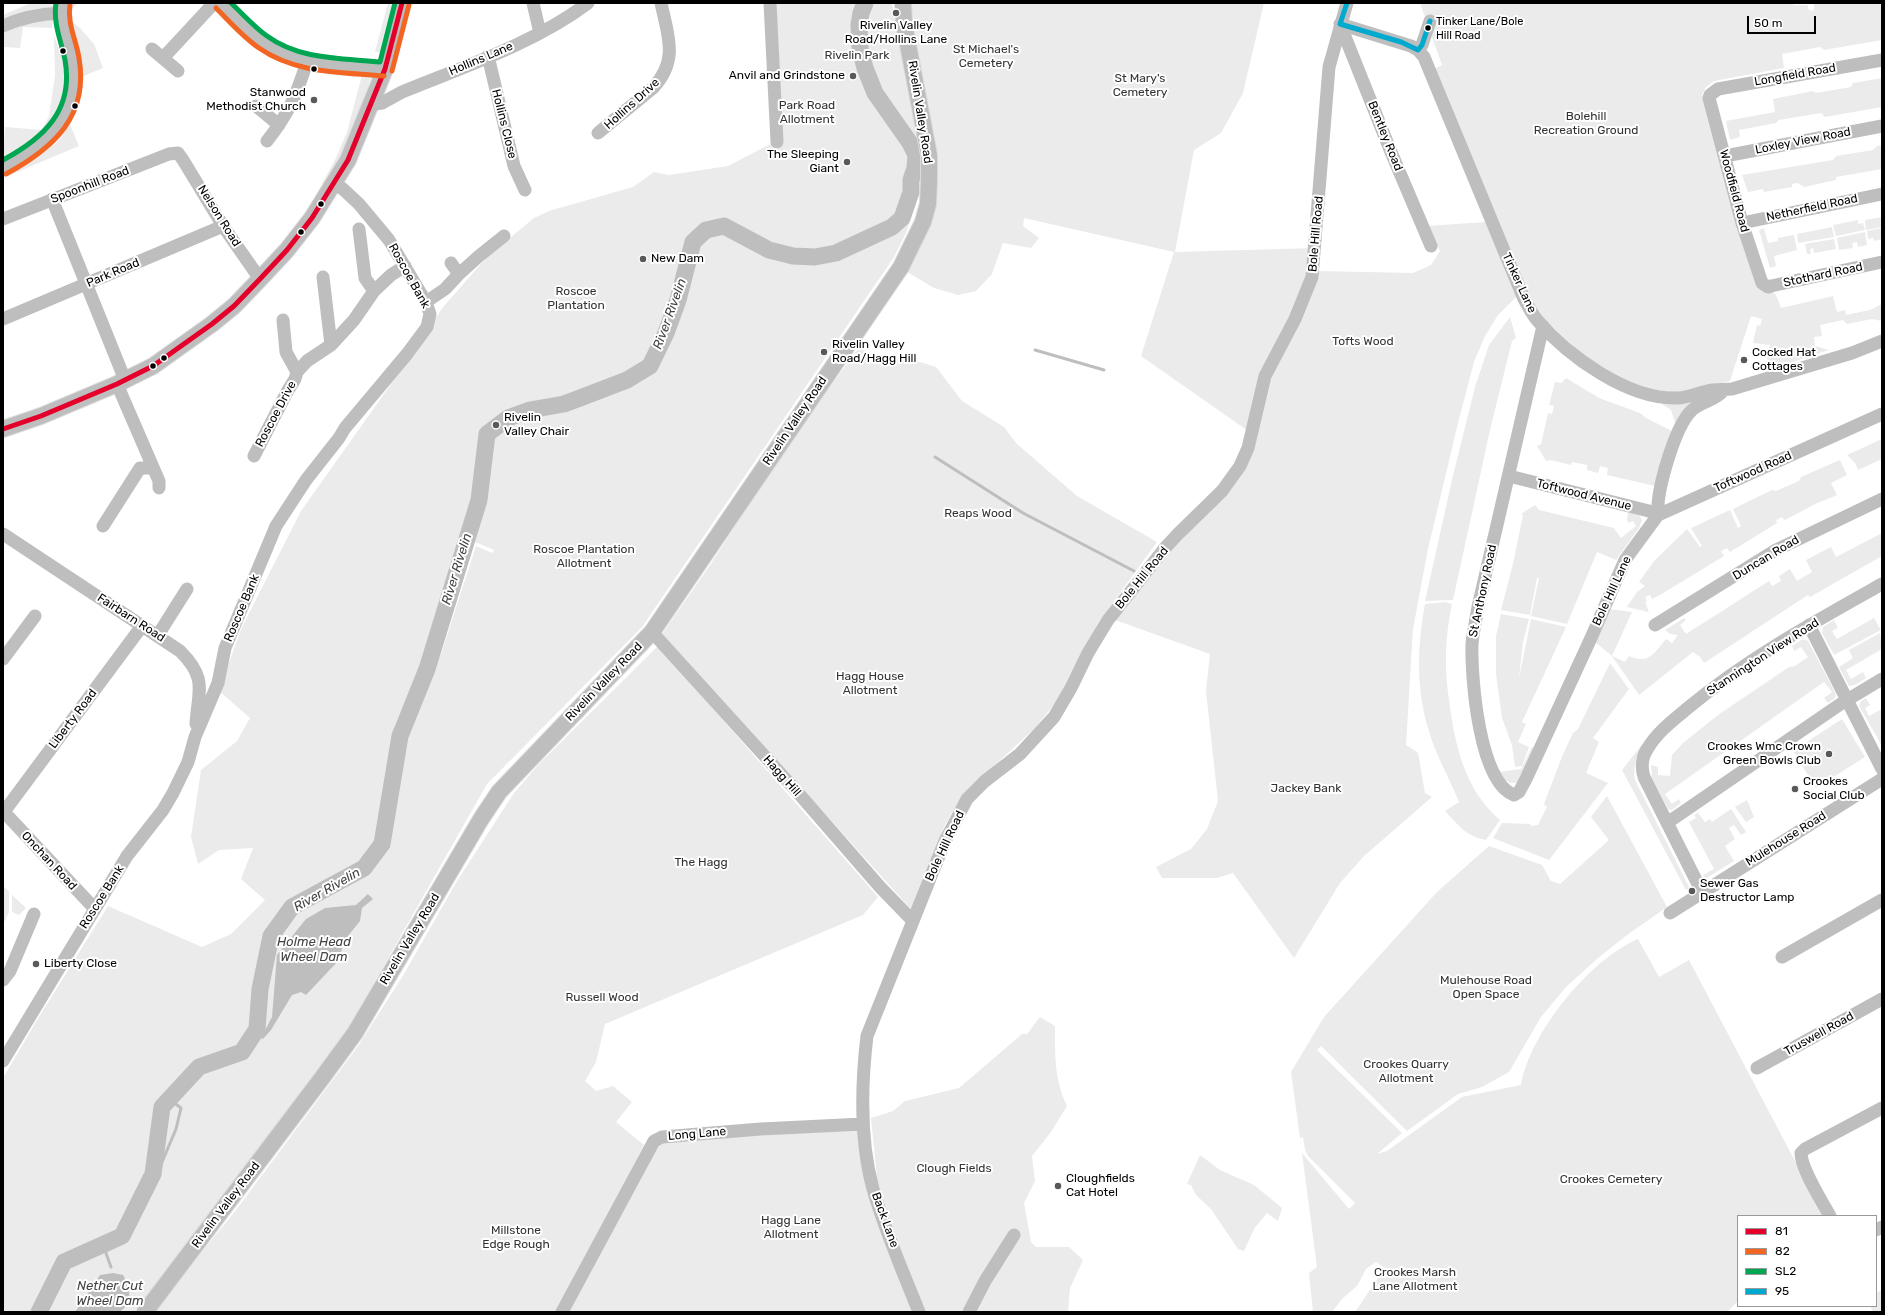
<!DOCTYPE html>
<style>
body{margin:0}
#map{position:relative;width:1885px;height:1315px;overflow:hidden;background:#fff;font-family:Rubik,sans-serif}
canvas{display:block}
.frame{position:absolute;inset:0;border:4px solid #000;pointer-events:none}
.legend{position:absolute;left:1737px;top:1215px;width:140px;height:92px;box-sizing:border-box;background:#fff;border:1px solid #999;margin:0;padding:5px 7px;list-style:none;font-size:12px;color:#000}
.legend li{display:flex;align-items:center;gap:8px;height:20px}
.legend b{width:20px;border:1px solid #999}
.scale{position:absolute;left:1747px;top:16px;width:69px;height:18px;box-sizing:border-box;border:2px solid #000;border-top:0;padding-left:5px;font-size:12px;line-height:14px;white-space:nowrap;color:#000;-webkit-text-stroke:3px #fff;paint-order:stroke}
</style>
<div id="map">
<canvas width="1885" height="1315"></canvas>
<div class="frame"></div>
<ul class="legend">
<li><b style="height:5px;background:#e4002b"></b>81</li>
<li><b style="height:5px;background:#f26522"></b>82</li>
<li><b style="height:5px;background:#00a651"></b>SL2</li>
<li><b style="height:5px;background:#00a9ce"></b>95</li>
</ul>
<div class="scale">50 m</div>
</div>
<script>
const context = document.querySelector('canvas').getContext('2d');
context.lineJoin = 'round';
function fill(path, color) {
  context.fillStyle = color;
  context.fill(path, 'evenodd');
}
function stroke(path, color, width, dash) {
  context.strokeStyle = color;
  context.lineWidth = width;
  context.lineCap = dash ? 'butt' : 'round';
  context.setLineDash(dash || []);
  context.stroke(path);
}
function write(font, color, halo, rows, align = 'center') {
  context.font = font + ' Rubik,sans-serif';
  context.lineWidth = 4;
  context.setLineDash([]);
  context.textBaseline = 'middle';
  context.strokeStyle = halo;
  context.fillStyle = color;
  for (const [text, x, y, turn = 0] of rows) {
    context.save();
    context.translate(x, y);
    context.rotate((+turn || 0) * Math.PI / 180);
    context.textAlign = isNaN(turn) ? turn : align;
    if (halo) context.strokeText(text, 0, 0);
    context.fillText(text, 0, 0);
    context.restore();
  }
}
fill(new Path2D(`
 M31,3H55L52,28L23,27L20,48L3,47V15Z
 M68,3H78L66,16L80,28L94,44L103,68L79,78C81,53 60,28 68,3Z
 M388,3H396L383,53L375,52Z
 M773,3H892L919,149V179L916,204L906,233L894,257L642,627L487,784L336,1050L136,1312H119C130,1306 130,1294 128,1283L100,1275L75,1312H42L67,1264L124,1239L155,1181L167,1109L199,1073L239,1057L246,1052L259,1029L263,990L276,939L298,910L367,872L383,853L404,742L423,687L427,689L442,651L476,546L492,553L494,550L473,541L485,500L487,463L493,433L511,419L536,411L567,408L608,394L634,383L656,365L667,345L688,291L692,262L698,245L705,238L723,234L730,236L749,244L765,254C774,250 786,257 795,259C807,262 822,263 833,258L826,249L809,252L786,248L726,222L705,227L689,241L671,308L649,360L627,376L562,400L529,404L502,416L485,431L471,505L444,586L425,653L395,725L379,844L361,866L293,903L268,936L257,986L255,1027L238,1049L198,1063L159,1104L150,1175L120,1234L63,1259L35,1312H3V1078L37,1020L108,906L202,947L231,934L265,900L241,879L253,848L219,850L198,864L191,837L201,770L237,741L250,718L219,691L241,629L301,511L408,360L443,307L488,256L534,218L549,211L633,187L654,172L669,175L728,166L780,139Z
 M910,3H1264L1243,93L1221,133L1194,150L1175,252L1316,248L1319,271L1413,273L1431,265L1440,251L1427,226L1486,222L1518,295L1498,315L1485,336L1474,362L1458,423L1428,549L1413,629L1406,745L1418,753L1425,793L1432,797L1364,856L1340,883L1294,958L1233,873L1217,878H1162L1156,867L1191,849L1207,829L1218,801L1206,691L1210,654L1115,620L1151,573L1224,494L1251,433L1141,356L1174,252L1024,218L1023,226L1039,238L1031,248L1003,243L992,274L976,291L958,295L934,288L904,270L934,212L938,178Z
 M1420,3H1793V5H1808V9L1812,11L1814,9V3H1882V40L1824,50L1820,47L1782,54L1784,68L1714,81L1706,87L1702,95L1757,281C1772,290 1776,291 1781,308L1833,296L1837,312L1845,310L1846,315L1870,310L1882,304V321L1872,319L1847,324L1843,320L1820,325L1822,336L1814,337L1815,346L1829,350L1768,370L1767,355L1770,345L1753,343L1757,325L1760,326L1762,319L1751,316L1730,381L1678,393L1650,389L1621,378L1590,362L1535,310L1434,69L1442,65Z
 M54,36C59,48 64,61 66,74C66,84 63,96 59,104C44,137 34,143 3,159L5,127L42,130L49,116L55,76Z
 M362,75L371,77L351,141L318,196L316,195L335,160L347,132Z
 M1882,78V107L1825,117L1821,113L1779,120L1776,123L1739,130L1740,137L1730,140L1726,121L1775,112L1773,99L1813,91L1816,93L1851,87L1853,83Z
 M70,124L79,146L3,178V174L43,153L59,140Z
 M1882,145V169L1836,177V180L1804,187L1798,183L1792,184V187L1764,192L1763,189L1748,192L1742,175L1833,160L1836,156L1873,150L1877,146Z
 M1882,217V227L1866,230L1865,220Z
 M1858,220V224L1863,223L1865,230L1836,236L1833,225Z
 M1832,227L1834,237L1798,243L1797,234Z
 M1764,228L1768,243L1778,241V238L1794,235L1797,250L1774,256L1776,266L1770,268L1759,230Z
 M1882,228V239L1874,241L1873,238L1868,239L1867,231Z
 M1865,232L1867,245L1858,247L1857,242L1852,243L1853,248L1839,250L1837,238Z
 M1834,239L1836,249L1814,253L1813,248L1810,249L1811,254H1807L1805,244Z
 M1510,317L1516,338L1512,341L1490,430L1453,600L1425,601L1452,480L1475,387L1489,345Z
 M860,346L878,361L907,358L936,367L962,401L1004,427L1017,444L1077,496L1157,542L1099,622L1066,689L1036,727L983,776L958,802L945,825L911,909L662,634L710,565L787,446Z
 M1566,378L1599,398L1640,413L1646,418L1672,431L1655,486L1607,475L1608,468L1600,466L1598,473L1587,470V465L1572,462L1571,465L1551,460L1546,461L1537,446L1541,444L1548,413L1552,414L1554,406L1549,405L1555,382L1561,383Z
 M1710,395L1676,426L1671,410L1659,402Z
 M1882,439V459L1858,470L1855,463L1847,455Z
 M1840,460L1847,475L1831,483L1837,495L1835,496L1817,503L1787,519L1784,520L1782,517L1776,520L1777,523L1730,552L1727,548L1721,551L1724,556L1660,595L1652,599L1650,595L1645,597L1647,601L1645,602L1649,612L1627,607L1637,592L1645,586L1639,582L1655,560L1687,529L1700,547L1702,546L1691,528L1730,510L1738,528L1741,526L1733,509L1772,490L1776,491L1799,481L1801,477Z
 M1535,505L1539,510L1614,528L1621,538L1636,526L1633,521L1628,523L1627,520L1628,512L1639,515L1642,520L1639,528L1616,560L1597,552L1567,624L1531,616L1539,578H1537L1530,615L1501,610L1513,564L1523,515L1521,514Z
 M1882,533V556L1810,597L1808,595L1704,663L1700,657L1693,652L1639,695L1612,656L1595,642L1609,609L1632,612L1612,656L1625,662L1629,656C1649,665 1654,653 1666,639L1672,643L1678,635L1670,634L1665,630L1684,618L1686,620L1680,625L1686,634L1769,581L1772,586L1781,581L1779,576L1790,569L1797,581L1812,572L1806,560L1831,547L1836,557Z
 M1445,602L1452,604C1445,637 1444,667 1449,700C1455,745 1464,789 1500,820L1486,840C1467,837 1458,825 1445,811L1459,802C1450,779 1435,754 1429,731C1416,691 1417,646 1425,604Z
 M1501,614L1529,619L1523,642L1519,678L1531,619L1566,627L1522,722L1526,724L1518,742L1529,747L1522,766L1515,767L1512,745L1502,718L1496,674V636Z
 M1874,618L1881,630L1834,655L1822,633L1823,627L1834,620L1838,628L1832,631L1837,639Z
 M1880,633L1882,649L1846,670L1851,679L1863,672L1866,678L1855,685L1849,686L1839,667L1853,658L1849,650Z
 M1803,639L1808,641L1836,694L1835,698L1828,703L1824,698L1832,692L1824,682L1665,794L1672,804L1679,799L1681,803L1672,810L1668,809L1652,778L1651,765L1658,767V775L1670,776L1672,755L1683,743L1718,715L1789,667L1795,666L1808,657L1801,647L1794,651L1792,646Z
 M658,646L878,897L863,915L605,1024L596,1062L585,1081L596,1091L613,1086L632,1102L616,1122L644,1145L605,1222L557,1312H156L194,1261L233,1214L358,1046L404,974L457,881L514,793L539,764Z
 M1610,663L1629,689L1593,738L1599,742L1586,773L1608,783L1549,860L1493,838L1502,823L1530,824L1531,826L1538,825L1547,807L1544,804L1563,754L1573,733L1578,729Z
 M1866,698L1870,705L1865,708L1869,716L1882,709L1881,744L1859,706L1861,701Z
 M1842,719L1865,757L1816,788L1793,751Z
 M1648,737C1639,750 1632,764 1635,780L1690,889L1686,890L1622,770Z
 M1532,747L1534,748L1519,782C1508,785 1506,781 1499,772L1521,769Z
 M1607,796L1667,907L1627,935L1598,958L1566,987L1541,1017L1509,1072L1482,1087L1458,1094L1407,1131L1321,1046L1317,1050L1402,1133L1377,1154L1387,1151L1462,1097L1521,1085C1530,1033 1589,960 1638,939L1659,977L1689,960L1824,1216H1738V1301L1727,1312H1355L1385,1268L1376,1262L1366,1269L1357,1286L1342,1299L1332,1312H1313L1309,1273L1317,1267L1302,1153L1349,1209L1355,1203L1308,1156L1305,1150L1303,1137L1300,1138L1291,1072L1324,1017L1437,892L1489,846L1542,865L1551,881L1560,884L1609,840L1591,817Z
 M1747,800L1754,817L1746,822L1735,807Z
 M1731,809L1746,832L1741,835L1734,825L1729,828L1735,839L1725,846L1734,861L1705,879L1703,875L1714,869L1689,822L1696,818L1694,815L1698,813L1705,822L1710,819L1712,822Z
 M3,886L9,891V912L3,925Z
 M12,895L26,908L19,915L12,912Z
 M1040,1017L1055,1026C1055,1054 1054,1079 1067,1106L1051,1132L1032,1156L1035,1181L1024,1203L1031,1242L1036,1247H1069L1083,1260L1070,1288L1068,1312H924L878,1188L871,1118L893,1111L905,1101L959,1088L1022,1034H1027Z
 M857,1129L913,1312H567L645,1164L661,1142Z
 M1200,1155L1220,1170L1254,1185L1282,1208L1278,1221L1267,1213L1254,1229L1244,1251L1238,1249L1211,1209L1196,1195L1191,1185L1187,1184Z
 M1882,1290V1312H1873L1870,1306H1876V1293Z`), '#ebebeb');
fill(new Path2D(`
 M368,894L373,899L362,908L360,921L344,941L339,960L306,995L301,992L292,995L271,1030L263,1039L261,1038L272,1017L277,955L306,919L325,908L356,905Z
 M113,1273L123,1275C130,1287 134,1304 119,1312H75L100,1275Z`), '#bebebe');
stroke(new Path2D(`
 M1035,350L1104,370
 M935,457L1023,513L1134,571
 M152,1176L157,1174L176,1129L181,1108L169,1099
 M103,1245L111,1267`), '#bebebe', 3);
stroke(new Path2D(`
 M39,1312L64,1262L122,1236L153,1174L162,1107L199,1067L242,1052L257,1029L260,989L271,936L292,907L364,868L382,844L400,736L427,669L479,500L487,434L508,418L530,410L564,404L580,398L627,380L650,366L666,333L678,300L693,242L706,230L724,226L769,250L793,256L815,257L836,253L892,227L902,218L911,192V180L915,168L916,155L910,143L875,93L865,68L860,48L859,25L861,13L865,3`), '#bebebe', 17);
const major = new Path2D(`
 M3,429L41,416L117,384L153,366L212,324L234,306L260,279L287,250L312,218L348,160L385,69L402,3
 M145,1312L322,1078L355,1033L481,819L499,792L652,632L901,267L923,222L928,204L929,181V155L904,24L903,3`);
stroke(major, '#dbdbdb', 18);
stroke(new Path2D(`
 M221,3C236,17 251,35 269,46C303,68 346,65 385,69
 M533,3L540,33
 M770,3L777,142
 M1340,24L1411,46L1418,50L1424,57L1524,299C1528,306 1532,314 1537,320C1568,356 1628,400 1678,398C1688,398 1697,393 1707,391C1715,389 1724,390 1732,389L1852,353L1882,341
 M1340,24L1391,152L1431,246
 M3,26C22,17 40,14 61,13
 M152,49L178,71
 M1418,50L1422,45L1430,21
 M488,56L514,166L525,190
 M163,58L214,3
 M1882,60L1718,89L1710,95L1709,98L1742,223L1762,283L1768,287L1771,286L1882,262
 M369,105L382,103L402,92C463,67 535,43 588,3
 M256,106L279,125
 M598,133L653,88C679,60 668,36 661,3
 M267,141C289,113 296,96 307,62
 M1725,156L1882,126
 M3,168C47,146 83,115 72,59C68,40 58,23 63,3
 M52,199L125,380
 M3,219L169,154L178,153L183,160L223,226L260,279
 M1742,223L1882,194
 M359,229L365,278L374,291
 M451,263L459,274
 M323,277L331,345
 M426,302L445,289L459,274L479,256L504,236
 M3,319L223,226
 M283,320L286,352L297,372
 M1543,326L1478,607C1476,620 1473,632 1472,644C1471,677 1479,783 1514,795L1519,792L1526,779L1591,638L1625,560L1658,515L1882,414
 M117,384L159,481V488
 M254,456L287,392L295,379L297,372L307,361L331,345L354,320L374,291L391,275L405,266
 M1509,476L1649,511L1658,515C1656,491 1675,426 1692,410C1701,402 1716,400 1723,391
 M103,526L140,468H153
 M3,534L180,651C208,679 198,690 196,724
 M1655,625L1776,550L1882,499
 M1809,625L1882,769
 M652,632L800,795L880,887L912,920
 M158,635L187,589
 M3,659L35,616
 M4,812L95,909
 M3,813L142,626
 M1667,823L1842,703L1882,679
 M1702,892L1644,777C1641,767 1642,756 1648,748C1658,731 1675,719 1689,707C1748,658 1816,621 1882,584
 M1670,913L1882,779
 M1782,957L1882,900
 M3,980L10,971L34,914
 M3,1061L127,856L163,810L173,793L188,762L195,737L218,683L225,648L276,526L306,480L339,438L345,428L407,354L427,327L430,314L426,302L389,240L359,204L344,190L335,183
 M1757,1068L1882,999
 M1830,1216C1822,1201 1801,1169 1801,1153L1805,1149L1882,1108
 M1876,1230L1882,1227
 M562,1312L654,1141L662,1137L761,1129L863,1124
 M919,1312C903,1272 885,1231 873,1189C860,1141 861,1086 867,1036L945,841L967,799L985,781L1020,754L1054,717L1071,688L1088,653L1108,620L1165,548L1178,534L1222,491L1240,466L1248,448L1265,376L1295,319L1312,277L1329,67L1347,3
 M969,1312L985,1281L1014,1235`), '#bebebe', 13);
stroke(major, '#bebebe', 16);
stroke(new Path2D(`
 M3,429L41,416L117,384L153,366L212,324L234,306L260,279L287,250L312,218L348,160L385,69L402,3`), '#e4002b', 5);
stroke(new Path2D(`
 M216,8C230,22 243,37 259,48C296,74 342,72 384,76
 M392,71L409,5
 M6,174C54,148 89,116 79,58C76,39 67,24 70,4`), '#f26522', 5);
stroke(new Path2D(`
 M231,3C243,14 254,27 267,36C300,60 341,58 380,62L395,3
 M3,160C44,138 74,110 65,60C61,40 53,24 56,3`), '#00a651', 5);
stroke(new Path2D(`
 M1347,3L1340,24L1401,42L1418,50L1422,45L1430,21`), '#00a9ce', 5);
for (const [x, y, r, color] of [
 [896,13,4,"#595959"],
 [1428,28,3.5,"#000"],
 [63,51,3.5,"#000"],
 [314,69,3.5,"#000"],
 [853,76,4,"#595959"],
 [314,100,4,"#595959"],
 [75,106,3.5,"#000"],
 [847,162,4,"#595959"],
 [321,204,3.5,"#000"],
 [301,232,3.5,"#000"],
 [643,259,4,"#595959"],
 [824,352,4,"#595959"],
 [164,358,3.5,"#000"],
 [1744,360,4,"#595959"],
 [153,366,3.5,"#000"],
 [496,425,4,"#595959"],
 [1829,754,4,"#595959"],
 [1795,789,4,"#595959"],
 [1692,891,4,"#595959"],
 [36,964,4,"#595959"],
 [1058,1186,4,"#595959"]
]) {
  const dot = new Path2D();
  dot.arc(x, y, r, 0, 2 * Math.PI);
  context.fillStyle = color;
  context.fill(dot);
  stroke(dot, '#fff', 1.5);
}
write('11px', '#000', '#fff', [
 ["Tinker Lane/Bole",1436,22],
 ["Hill Road",1436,36]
], 'left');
write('12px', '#000', '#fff', [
 ["Rivelin Valley",896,26,"center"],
 ["Road/Hollins Lane",896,40,"center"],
 ["Anvil and Grindstone",845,76,"right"],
 ["Stanwood",306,93,"right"],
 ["Methodist Church",306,107,"right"],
 ["The Sleeping",839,155,"right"],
 ["Giant",839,169,"right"],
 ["New Dam",651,259],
 ["Rivelin Valley",832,345],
 ["Road/Hagg Hill",832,359],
 ["Cocked Hat",1752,353],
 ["Cottages",1752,367],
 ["Rivelin",504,418],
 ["Valley Chair",504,432],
 ["Crookes Wmc Crown",1821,747,"right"],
 ["Green Bowls Club",1821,761,"right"],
 ["Crookes",1803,782],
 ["Social Club",1803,796],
 ["Sewer Gas",1700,884],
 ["Destructor Lamp",1700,898],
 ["Liberty Close",44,964],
 ["Cloughfields",1066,1179],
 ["Cat Hotel",1066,1193]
], 'left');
write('12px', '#323232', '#fff', [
 ["St Michael's",986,50],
 ["Cemetery",986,64],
 ["Rivelin Park",857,56],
 ["St Mary's",1140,79],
 ["Cemetery",1140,93],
 ["Park Road",807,106],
 ["Allotment",807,120],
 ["Bolehill",1586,117],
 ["Recreation Ground",1586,131],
 ["Roscoe",576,292],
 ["Plantation",576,306],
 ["Tofts Wood",1363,342],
 ["Reaps Wood",978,514],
 ["Roscoe Plantation",584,550],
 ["Allotment",584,564],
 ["Hagg House",870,677],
 ["Allotment",870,691],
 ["Jackey Bank",1306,789],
 ["The Hagg",701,863],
 ["Mulehouse Road",1486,981],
 ["Open Space",1486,995],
 ["Russell Wood",602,998],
 ["Crookes Quarry",1406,1065],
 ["Allotment",1406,1079],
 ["Clough Fields",954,1169],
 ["Crookes Cemetery",1611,1180],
 ["Hagg Lane",791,1221],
 ["Allotment",791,1235],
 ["Millstone",516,1231],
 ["Edge Rough",516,1245],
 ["Crookes Marsh",1415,1273],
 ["Lane Allotment",1415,1287]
]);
write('12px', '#000', '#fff', [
 ["Hollins Lane",481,59,-23],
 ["Longfield Road",1795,75,-10],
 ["Hollins Drive",632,104,-42],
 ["Rivelin Valley Road",920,112,81],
 ["Hollins Close",504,124,76],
 ["Bentley Road",1385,136,68],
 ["Loxley View Road",1803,141,-11],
 ["Spoonhill Road",90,185,-21],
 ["Woodfield Road",1734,191,75],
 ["Netherfield Road",1812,208,-12],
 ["Nelson Road",219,216,58],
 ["Bole Hill Road",1316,234,-85],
 ["Park Road",113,273,-23],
 ["Stothard Road",1823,275,-12],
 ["Roscoe Bank",409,276,61],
 ["Tinker Lane",1519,283,65],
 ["Roscoe Drive",276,414,-62],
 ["Rivelin Valley Road",795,421,-56],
 ["Toftwood Road",1753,472,-24],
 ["Toftwood Avenue",1584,495,14],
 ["Duncan Road",1766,558,-31],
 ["Bole Hill Road",1142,578,-51],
 ["St Anthony Road",1483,591,-78],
 ["Bole Hill Lane",1612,591,-65],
 ["Roscoe Bank",242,608,-67],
 ["Fairbarn Road",131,618,33],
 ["Stannington View Road",1763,657,-33],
 ["Rivelin Valley Road",604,682,-46],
 ["Liberty Road",73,719,-53],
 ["Hagg Hill",782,776,48],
 ["Mulehouse Road",1786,839,-32],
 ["Bole Hill Road",945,846,-65],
 ["Onchan Road",49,861,47],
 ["Roscoe Bank",102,897,-58],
 ["Rivelin Valley Road",410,939,-59],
 ["Truswell Road",1819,1034,-29],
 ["Long Lane",697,1134,-5],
 ["Rivelin Valley Road",226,1205,-53],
 ["Back Lane",885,1220,70]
]);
write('italic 13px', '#434343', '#fff', [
 ["River Rivelin",670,314,-70],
 ["River Rivelin",457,569,-73],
 ["River Rivelin",327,890,-30],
 ["Holme Head",314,942],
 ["Wheel Dam",314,957],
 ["Nether Cut",110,1286],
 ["Wheel Dam",110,1301]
]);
</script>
